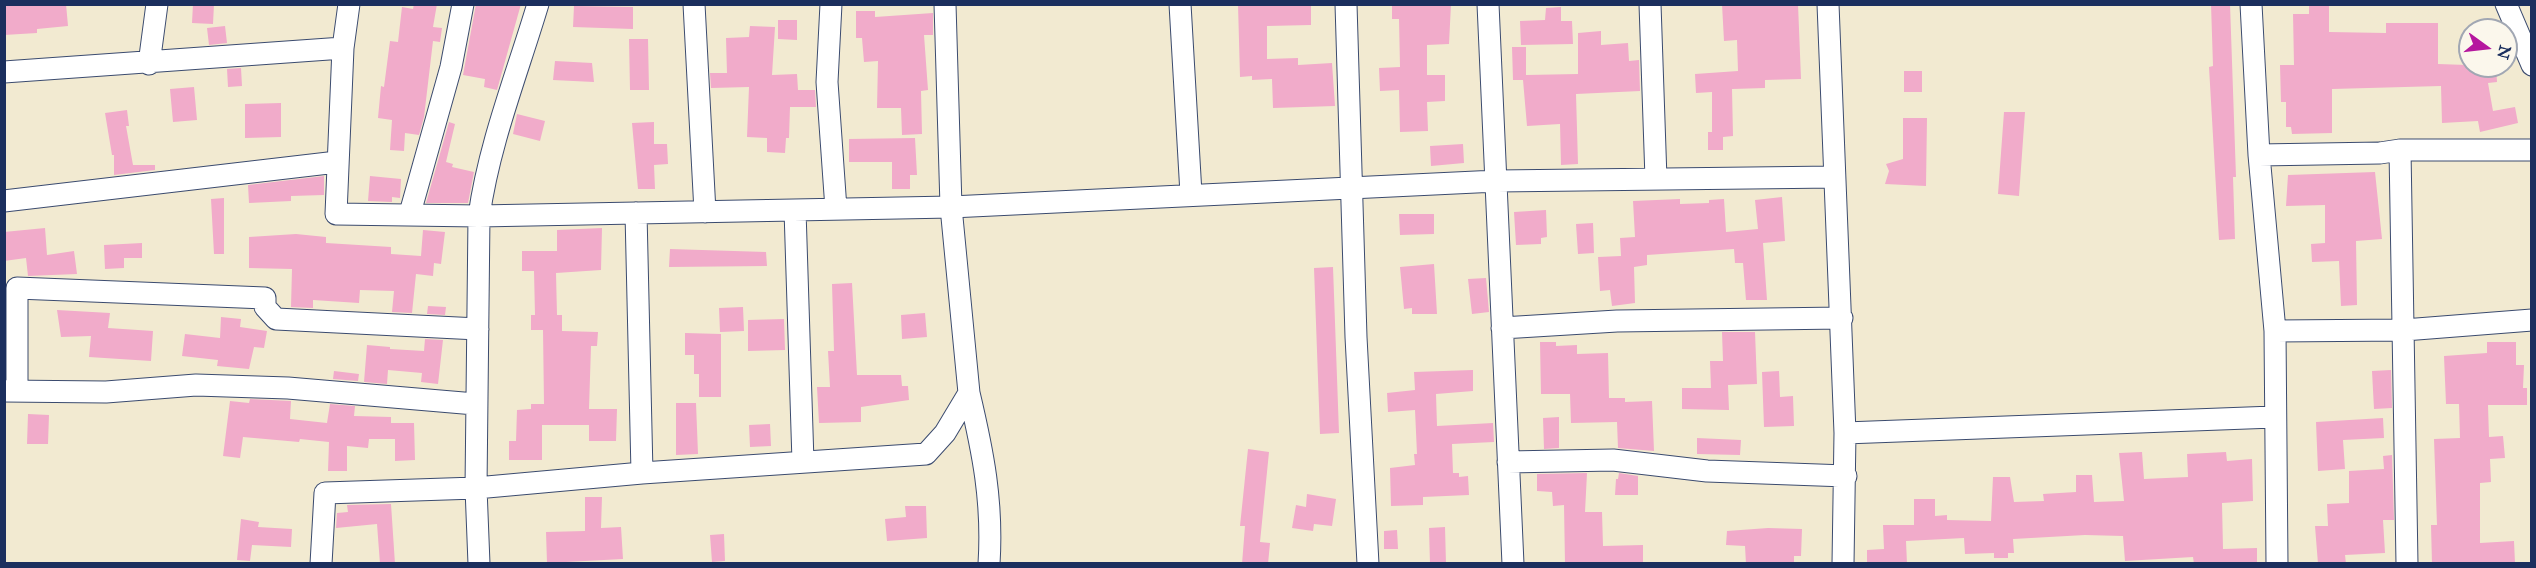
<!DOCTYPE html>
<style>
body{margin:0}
#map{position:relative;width:2536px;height:568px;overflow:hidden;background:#f2ead1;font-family:"IM FELL Great Primer",serif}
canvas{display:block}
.frame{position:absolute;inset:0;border:6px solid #1b2f5e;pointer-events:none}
.north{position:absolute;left:2458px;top:18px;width:60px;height:60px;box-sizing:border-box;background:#fbf7ec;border:2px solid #a1a7b3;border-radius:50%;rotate:105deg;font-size:16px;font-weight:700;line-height:24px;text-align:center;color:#1b2f5e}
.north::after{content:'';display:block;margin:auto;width:21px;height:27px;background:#b5179e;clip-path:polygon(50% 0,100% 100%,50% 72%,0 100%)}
</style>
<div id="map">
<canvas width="2536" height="568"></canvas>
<div class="frame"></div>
<div class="north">N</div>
</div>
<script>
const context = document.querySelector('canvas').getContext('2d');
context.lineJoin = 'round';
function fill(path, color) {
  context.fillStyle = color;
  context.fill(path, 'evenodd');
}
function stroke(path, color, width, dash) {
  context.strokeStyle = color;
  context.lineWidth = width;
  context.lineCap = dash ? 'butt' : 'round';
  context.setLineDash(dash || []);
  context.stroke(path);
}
fill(new Path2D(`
 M4,4H66L68,26L37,29V33L4,35Z
 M193,4H214L213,24L192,23Z
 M414,4H437L433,27L442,28L440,42L433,41L424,117L419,135L405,133L404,151L390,150L392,120L378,118L381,86L384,87L390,41L398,42L402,7L413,9Z
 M476,4H521L497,90L484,87L485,79L463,75Z
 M1238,4L1311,5V25L1267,26V59L1298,58V65L1332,63L1335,106L1273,108L1272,79L1252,80V76L1240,77Z
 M1392,4H1451L1449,44L1427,45V75H1445V101L1427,102L1428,131L1400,132L1399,90L1380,91L1379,68L1400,67L1399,19H1392Z
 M1722,4H1798L1801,79L1765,80V88L1732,89L1733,136L1723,137V150H1708V132H1712V92L1696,93L1695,74L1738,71L1737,40L1724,41Z
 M2211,4H2230L2236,177H2233L2235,239L2219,240L2209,67L2213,66Z
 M2309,4H2329V32L2386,33V23H2438V64L2496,66L2497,82L2488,83L2493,111L2515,107L2518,123L2480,132L2478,121L2442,123L2441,86L2332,89V133L2292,134L2291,127H2286V102H2281L2280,65H2294L2293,14H2309Z
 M574,6L633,7V29L573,27Z
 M1561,7V21H1572L1573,44L1521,45L1520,21L1545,20L1546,8Z
 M856,11H875V17L933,13V35H924L928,90L921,91L922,134L902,135L901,108H877L878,61L864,62L862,38H856Z
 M778,20H797V40L778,39Z
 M225,26L227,43L209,45L207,28Z
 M750,26L775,27L772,75L797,74L798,90H815L816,107H790L789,138H786L785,153L767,152V138L747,137L749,87L711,88L710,73H727L726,38L749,37Z
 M1601,31V45L1628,43L1629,61L1639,60L1640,91L1576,94L1578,164L1561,165L1560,124L1527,126L1523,80H1513L1512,47H1526V75L1578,74V33Z
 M629,39H648L649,90H630Z
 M555,61L592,63L594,82L553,80Z
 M241,68L242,86L228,87L227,69Z
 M1904,71H1922V92H1904Z
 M194,87L197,120L173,122L170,89Z
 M281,103V137L245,138V104Z
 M127,110L129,126H126L133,165H155V170L114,175V155H112L105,113Z
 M2004,112H2025L2019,196L1998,194Z
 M517,114L545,121L540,141L513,134Z
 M1903,118H1927L1926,186L1885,184L1889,171L1886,164L1903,159Z
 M449,122L455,124L446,162L453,164L452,167L474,172L468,203H426Z
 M654,122V144H667L668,164L654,165L655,189H638L632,123Z
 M915,138L917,175H910V189H892V162H849V139Z
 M1463,144L1464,163L1431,166L1430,146Z
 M2375,172L2382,239L2356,241L2357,305L2341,306L2339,261L2312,262L2311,244L2325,243V205L2286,206L2288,175Z
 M324,176V195L291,196V201L249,203L248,185Z
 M370,176L401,179L400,198L392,197V202L368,201Z
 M1782,197L1785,241L1763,243L1767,300H1746L1743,263H1735L1734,249L1647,255V265L1634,267L1635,303L1612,306L1610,290L1600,291L1598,257L1621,256L1620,238L1635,237L1633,201L1680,199V204L1709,203V200L1724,199L1726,232L1758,229L1755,200Z
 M224,198V254H214L211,199Z
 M1546,210L1547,237L1541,238V244L1516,245L1514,212Z
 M1399,214H1434V234L1400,235Z
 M1593,223L1594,253L1578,254L1576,224Z
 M45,228L47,255L74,251L77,274L28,276L26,258L4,261V232Z
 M602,228L601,270L556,273L557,315H562V331L598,332L597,346H591L589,409H617L616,441H589V425H542V460H509V441H516L517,410L531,409V404H544L543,330H531V315H535L534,271H522V251H557V230Z
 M423,230L445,232L441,264L434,263L433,276L416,274L412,313L392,312L394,291L360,290L359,303L313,300V308L291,307L292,269L249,268V237L296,234L326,237V243L391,247V254L421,256Z
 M142,243V258H124V268L105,269L104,245Z
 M670,249L766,252L767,266L669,267Z
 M1434,264L1437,314H1412V308L1404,309L1400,267Z
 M1333,267L1339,433L1320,434L1314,268Z
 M1486,278L1489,312L1472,314L1468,279Z
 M852,283L857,375H901L902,386H908L909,400L861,407V422L819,423L817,387H830L828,351H834L832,284Z
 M428,306L446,307L445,315L427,314Z
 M743,307L744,331L720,332L719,308Z
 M57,310L110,313L108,328L153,331L151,361L89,357L91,336L61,337Z
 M925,313L927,337L902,339L901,315Z
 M221,317L241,319L240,327L267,331L264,348L254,347L249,369L217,366L218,360L182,356L185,334L220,338Z
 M784,319L785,350L748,351V320Z
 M1722,332H1755L1757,384L1728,385L1729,410L1682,409V388H1711L1710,361H1723Z
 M685,333L721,334V397H699V374H694V355H685Z
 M425,339L443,340L438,384L421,382L422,373L388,370L387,384L364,382L367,345L390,347V349L424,351Z
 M1540,342H1556V346L1577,345V354L1608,353L1609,398H1625V402L1652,401L1654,451L1618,448L1617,422L1571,423L1570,394H1541Z
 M2487,342H2516V365H2524L2523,388H2527V405H2488L2489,437L2503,436L2505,458L2490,459L2491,482L2480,483V543L2514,541L2515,563L2432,564L2431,525H2437L2434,439L2460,438L2459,404H2446L2444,356L2487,353Z
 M1473,370V391L1436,394L1437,426L1493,423L1494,442L1452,444L1453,473H1459V477L1468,476L1469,495L1423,497V505L1391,506L1390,468L1415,465L1414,454H1417L1415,410L1388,412L1387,393L1415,390L1414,372Z
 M2391,370L2392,408L2374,409L2372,371Z
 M334,371L359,374L358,381L333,379Z
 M1779,371L1780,397L1793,396L1794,426L1764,427L1762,372Z
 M250,399L291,401L290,419L327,423L330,404L355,406L354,416L391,417V423H414L415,460L395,461V439H369L368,448L347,446V471H328L329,442L300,439L299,442L243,437L240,458L223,456L230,401L249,403Z
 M676,403H696L698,454L676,455Z
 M28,414L49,415L48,444H27Z
 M1559,417V448L1544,449L1543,418Z
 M2383,418L2384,438L2343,440L2345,469L2318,471L2316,422Z
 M770,424L771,446L750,447L749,425Z
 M1697,438L1741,440L1740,455L1697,454Z
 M1248,449L1269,452L1260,542L1270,543L1268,564H1242L1245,526H1240Z
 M2142,452L2144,479L2188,477L2187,454L2226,452L2227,461L2252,459L2253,501L2222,503L2223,549L2257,548V562L2194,564L2193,557L2125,561L2123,536L2085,535L2013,539L2014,553H2008V558H1994V553L1965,554L1964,538L1906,541L1907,564H1867V550L1884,549L1883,525H1914V499H1935V516L1947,515V520L1991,521L1993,477H2010L2014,502L2044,501L2043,494L2076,492V475H2092L2094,502L2124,501L2119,453Z
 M2392,455L2394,520H2383L2385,553L2345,555L2346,564H2318L2315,526H2328L2327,504L2349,503V471L2384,469L2383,456Z
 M1587,473L1585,512H1602L1603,546L1643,545V564H1565L1564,505L1553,506L1552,492L1537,491V474Z
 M1619,473L1638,476V495H1615L1616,479H1618Z
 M1307,494L1336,499L1332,526L1314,524L1313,531L1292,528L1296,505L1306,507Z
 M585,497H602L601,528L621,527L623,559L547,563L546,532L585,531Z
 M391,504L395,564H380L377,524L336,528L337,513L348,512L347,505Z
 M905,506H926L927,538L887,541L885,519L906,517Z
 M241,519L259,522L258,527L292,529L291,547L252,545L250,561L237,560Z
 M1445,527L1446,564H1430L1429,528Z
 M1768,528L1802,529L1801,556H1794V564H1746L1745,546L1726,545L1727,531Z
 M1397,530L1398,549H1384V531Z
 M724,534L725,561L712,562L710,535Z`), '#f1abca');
const minor = new Path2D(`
 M349,4L343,48L336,214L479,216L951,207L1497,181L1834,177
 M694,4L705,212
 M831,4L827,82L836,209
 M1180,4L1191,194
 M1346,4L1356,337L1368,564
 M1488,4L1513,564
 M1650,4L1656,179
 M1828,4L1845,433L1843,564
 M2251,4L2259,155L2275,331L2277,564
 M2506,4L2532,65
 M149,64L157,4
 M4,72L343,48
 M2400,150H2532
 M2259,155L2380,153L2400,150L2407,564
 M4,201L337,162
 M795,210L803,462
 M410,213L451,67L463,4
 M636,213L642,473
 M1502,328L1617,321L1842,318
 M2275,331L2404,330L2532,320
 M4,391L106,392L196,385L288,388L475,404
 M17,391V288L265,298V307L276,319L478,329
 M969,393C983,452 993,502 989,564
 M1845,433L2274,417
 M1508,462L1613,460L1707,471L1846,476
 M321,564L325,493L476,488L479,216C489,144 517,74 538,4
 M479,564L476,488L642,473L926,454L945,433L969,393L951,207L945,4`);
stroke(minor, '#3b4b6f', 23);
stroke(minor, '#fff', 21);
</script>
